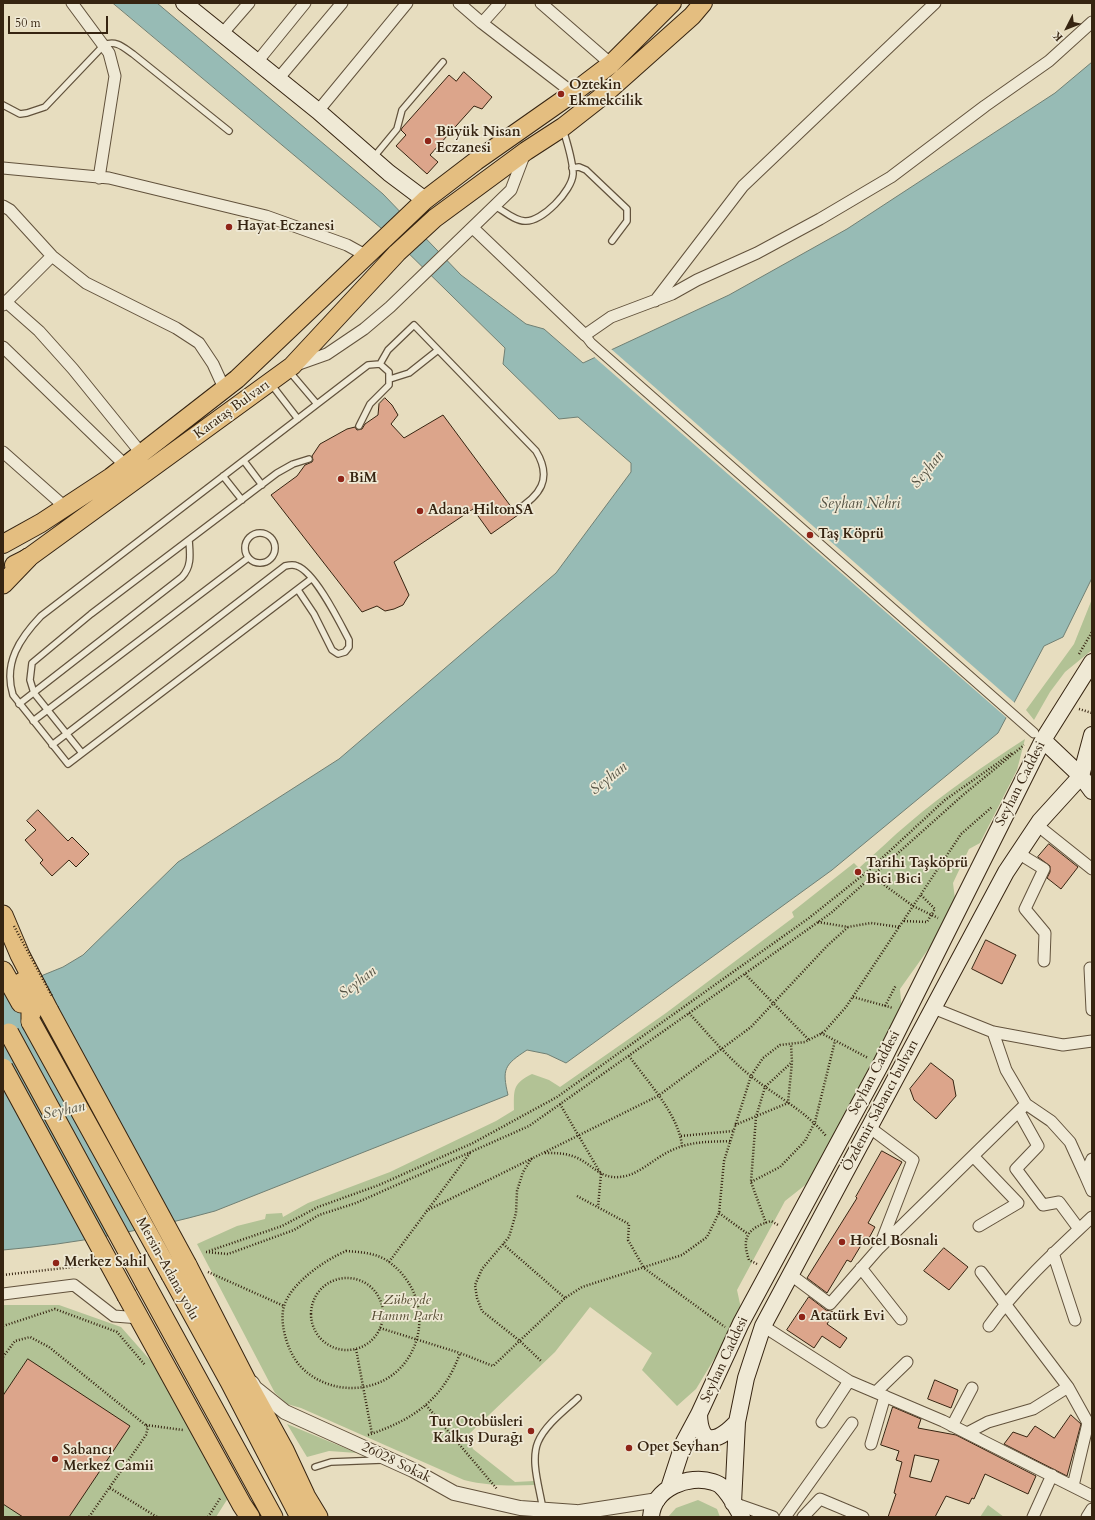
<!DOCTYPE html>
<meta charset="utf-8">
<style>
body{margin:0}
#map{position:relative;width:1095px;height:1520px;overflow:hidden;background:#e7ddbf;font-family:Cardo,serif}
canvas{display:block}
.frame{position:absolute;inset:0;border:4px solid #362411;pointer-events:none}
.north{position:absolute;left:1047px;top:8px;width:40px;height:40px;-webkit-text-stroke:3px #efe9d5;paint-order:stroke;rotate:228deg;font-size:11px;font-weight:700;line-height:16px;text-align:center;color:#362411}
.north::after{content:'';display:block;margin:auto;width:14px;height:18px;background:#362411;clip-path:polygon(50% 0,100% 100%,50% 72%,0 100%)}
.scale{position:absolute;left:8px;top:16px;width:100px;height:18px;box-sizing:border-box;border:2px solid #362411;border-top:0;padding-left:5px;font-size:12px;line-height:14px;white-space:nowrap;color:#362411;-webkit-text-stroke:3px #efe9d5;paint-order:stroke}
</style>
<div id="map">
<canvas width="1095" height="1520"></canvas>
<div class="frame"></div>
<div class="north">K</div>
<div class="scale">50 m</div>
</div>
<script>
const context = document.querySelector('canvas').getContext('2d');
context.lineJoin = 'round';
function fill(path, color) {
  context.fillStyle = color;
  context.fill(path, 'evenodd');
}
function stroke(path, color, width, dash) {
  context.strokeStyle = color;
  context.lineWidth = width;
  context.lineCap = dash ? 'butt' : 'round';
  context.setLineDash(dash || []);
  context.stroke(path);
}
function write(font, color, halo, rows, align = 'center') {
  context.font = font + ' Cardo,serif';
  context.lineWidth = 3.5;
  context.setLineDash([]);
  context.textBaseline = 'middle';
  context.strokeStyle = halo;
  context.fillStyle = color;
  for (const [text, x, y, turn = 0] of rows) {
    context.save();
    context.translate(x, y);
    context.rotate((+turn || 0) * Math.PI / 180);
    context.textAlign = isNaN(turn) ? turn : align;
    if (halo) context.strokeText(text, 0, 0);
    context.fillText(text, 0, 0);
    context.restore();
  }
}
fill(new Path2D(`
 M1092,599V650L1065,672L1050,692L1034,720L1026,710L1074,644Z
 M1025,739L1017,770L980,843L969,849L953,883L955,899L932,944L900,989L902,1011L809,1182L785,1201L737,1290L742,1313L696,1389L677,1406L642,1370L652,1353L590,1307L555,1352L468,1435L473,1449L515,1482L534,1481L535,1485C510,1486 488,1486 464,1480L301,1408L287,1404L275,1393L197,1244L237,1226L265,1219L266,1214L282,1213L283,1217L308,1203L390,1172L496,1121L514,1110C514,1090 512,1084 532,1074L549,1080L560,1087L666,1013L794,917L792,912L854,863L859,868C876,853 892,837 909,823C945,792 985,765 1025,739Z
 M3,1305H59L121,1327L166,1378L230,1495L216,1517H3Z
 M287,1424L357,1453L329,1451L307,1457Z
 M698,1500L717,1509L720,1517H668L676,1508Z
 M988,1505L1004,1517H980Z`), '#b2c295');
const water = new Path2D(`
 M113,3H157L383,194L461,275L526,324L544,329L583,363L729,295L847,229L1055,93L1092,62V578L1063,637L1044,646L998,733L832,870L566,1063L547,1054L527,1050C504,1065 502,1069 508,1095L215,1211C146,1230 75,1244 3,1250V982L36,978L63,967L83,955L178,862L339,759L556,573L631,472V463L578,417L559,419L503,364L505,348L394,239Z`);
fill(water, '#97bbb5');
stroke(water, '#707f73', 1);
fill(new Path2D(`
 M610,348L1016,704L1008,719L593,356Z`), '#e7ddbf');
const building = new Path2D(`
 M464,72L492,97L482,109L474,106L430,155L438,162L427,174L396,146L406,135L401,130L402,128L449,75L456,81Z
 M385,398L392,405L398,415L391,424L404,438L443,415L512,508V514L518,515L491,534L473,509L394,562L409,595L403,605L394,609L385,611L377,606L362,612L271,495L297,476L305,465L312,462L313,460L312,456L320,444L347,429L355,427L357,430L362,429L365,424L378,415L379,404Z
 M38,810L68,841L72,837L89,854L76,867L69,860L52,876L40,863L43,860L25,840L36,830L27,821Z
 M1049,844L1078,867L1061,889L1047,878L1050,872V866L1038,857Z
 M986,940L1016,955L1002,984L972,969Z
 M931,1063L953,1080L956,1096L936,1119L914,1100L910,1089Z
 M882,1151L902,1162L868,1223L875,1227L869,1238L866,1237L851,1262L847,1260L827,1293L807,1278L857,1198L856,1197Z
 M944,1248L968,1267L949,1290L924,1271Z
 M809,1297L826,1310L835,1312L827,1324L847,1338L840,1348L822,1336L814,1348L787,1330Z
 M28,1359L130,1426L69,1517H23L3,1504V1396Z
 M935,1380L958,1390L951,1408L928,1399Z
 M893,1407L921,1419L918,1428L956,1435L1036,1476L1028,1494L985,1474L974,1499L972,1498L969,1504L946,1496L935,1517H888L896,1494L894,1493L902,1462L896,1460L899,1451L881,1445ZM915,1455L939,1460L931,1482L910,1477Z
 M1071,1415L1081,1424L1067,1476L1004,1444L1013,1432L1027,1437L1035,1426L1054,1438Z`);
fill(building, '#dca58b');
stroke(building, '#362411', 1);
const service = new Path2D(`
 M3,105L20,114L27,113L45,107L104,45C116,40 123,47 133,54L229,131
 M373,158L397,129L402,110L443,62
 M572,168L579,167L586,170L627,209V221L612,241
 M495,206C504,211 515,221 525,221C542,222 572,191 573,174C573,160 567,143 563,129
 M380,364L388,350L414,325L536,451C553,479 540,496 515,511
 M289,371L317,404
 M390,379L409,373L438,350
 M271,384L298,419
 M244,461L262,485
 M223,476L242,500
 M245 548a15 15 0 1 1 30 0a15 15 0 1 1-30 0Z
 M311,579L68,764L13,695C3,663 20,638 41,616L368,365L380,364L389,372V385L370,404L359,426
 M19,704L182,577C192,566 190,554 189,540
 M33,721L248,558
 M52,745L285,566C289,565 293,564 297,566C315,572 340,623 349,640V647L345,652L338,654L332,650L314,614L298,590
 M82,753L34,693L30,680L32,663L91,614L277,473L293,464L309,459
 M315,1467L331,1462L382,1460
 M543,1510C540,1489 530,1461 538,1442C545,1425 565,1410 578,1398`);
const pedestrian = new Path2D(`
 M585,335L591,343L1034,733`);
const minor = new Path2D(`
 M72,3L109,53L115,76L99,178
 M459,3L482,23L573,93
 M541,3L611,64
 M482,23L500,3
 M222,34L249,3
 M257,62L305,3
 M278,79L342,3
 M318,111L407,3
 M3,168L109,178L266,216L347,245L367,256
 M3,206L10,210L52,256L86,283L176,328L199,343L213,364L224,388
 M473,228L585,335L611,317L672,294L697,280L757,253L820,219L891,177L985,106L1049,61L1092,22
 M5,301L39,331L73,369L141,453
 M655,301L743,186L935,3
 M3,305L52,256
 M3,347L125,465
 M296,365L327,354L364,329L390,307L511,190L525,153
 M3,452L65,507
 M1037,825L1092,869
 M1018,853L1044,869L1025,909L1045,933L1044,961
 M1090,968L1092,1010
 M933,1008L993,1032L1063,1045L1092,1041
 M1026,1104L1051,1121L1070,1142L1085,1175
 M1019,1112L1038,1146L1016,1169L1043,1205L1059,1202L1079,1229
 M973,1156L1018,1203L979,1226
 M1092,1159L1085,1175L1092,1191
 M879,1248L1026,1104L1006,1070L993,1032
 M1053,1253L1075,1320
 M861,1268L901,1319
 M981,1272L1068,1387L1088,1423L1073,1486
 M791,1275L830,1304L879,1248L913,1160L869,1127
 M3,1294L74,1285L114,1316L140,1318
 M763,1326L849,1381L943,1421L1092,1496
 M989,1326C1018,1285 1056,1251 1092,1217
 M876,1392L907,1362
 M822,1422L849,1381
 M952,1426L972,1388
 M967,1433L988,1422L1033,1409L1068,1387
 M871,1444L885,1396
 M733,1503L773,1517
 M785,1517L852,1423
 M803,1517L820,1499L863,1517
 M1033,1517L1052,1475
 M1087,1517L1092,1509`);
const tertiary = new Path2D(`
 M252,1383L255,1388L285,1412L413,1470L454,1493L520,1508L576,1512L593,1517
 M580,1512L658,1500`);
const secondary = new Path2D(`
 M184,3L318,111L389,173L425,200
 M1043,740L1081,776L1092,791
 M699,1414C700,1449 719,1441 737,1422
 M669,1488L684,1442L699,1414L741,1323L881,1064L1043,740L1092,662
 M733,1503L737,1422L746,1378L763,1326L1006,872L1040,821L1081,776L1092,735
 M651,1517C653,1488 689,1474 713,1482C716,1483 719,1484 721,1486C730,1494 736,1507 742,1517`);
const primary = new Path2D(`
 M3,544L41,523L111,477L237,379L425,200L476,161L573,93L611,64L672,3
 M14,565L28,558L292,366L397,253L435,218L526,151L563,127L600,98L692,16L703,3`);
const trunk = new Path2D(`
 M3,584L28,558
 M3,915L20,955L49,1011
 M3,971L21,1003
 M22,982L31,1005V1022
 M187,1265L251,1390L284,1450L305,1495
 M171,1275L230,1382L300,1517
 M146,1285L273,1517
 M127,1296L242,1505L250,1517
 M298,1484L318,1517`);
stroke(service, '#62523c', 8);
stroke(pedestrian, '#62523c', 11);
stroke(minor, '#62523c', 13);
stroke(tertiary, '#62523c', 16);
stroke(secondary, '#362411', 18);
stroke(primary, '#362411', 20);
stroke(trunk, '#362411', 21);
stroke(new Path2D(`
 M1079,654L1092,632
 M1079,709L1092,713
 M872,876L913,906L938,918
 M904,921L927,922L935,909L921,895
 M818,922L848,927L871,923L899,927
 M745,974L809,1040
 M853,997L893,1008
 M885,1006L896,985
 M689,1013C709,1035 728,1058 752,1077C777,1097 806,1111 826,1136
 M821,1033L868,1058
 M629,1056C647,1081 679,1115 682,1146
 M560,1104L601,1174L598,1207
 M735,1125L788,1103L792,1062L791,1044
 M681,1136L733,1131
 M545,1153C556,1153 565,1153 575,1157C591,1163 600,1179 619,1177C638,1176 653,1159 670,1151C691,1141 708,1142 730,1141
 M532,1158L523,1172L517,1191L516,1213L509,1237L482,1269L475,1285L477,1298L482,1311L520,1341L541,1361
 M751,1182L780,1167L805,1141L815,1122L835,1041
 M577,1196L629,1224L628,1240L644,1268L725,1327
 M426,1211L658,1096L751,1027L827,946L848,927
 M719,1213L748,1234
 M766,1223L751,1182L756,1117L765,1087L792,1062
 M503,1244L565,1298
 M209,1251L282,1226L318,1207L379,1185L473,1143L557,1097L809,918L868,871L945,800L1012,753
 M346,1251C361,1252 377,1253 389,1262C444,1302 420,1388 351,1388C334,1388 315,1381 302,1368C294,1360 289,1349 286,1339C283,1329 281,1316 284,1306C291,1283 325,1260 346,1251Z
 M206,1252L228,1254L294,1230L319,1215L356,1203L529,1126L831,913L963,795L1024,745
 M389,1262L470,1153
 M757,1264L749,1260C741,1237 748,1228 771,1221L778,1225
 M208,1272L284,1306
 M3,1275L90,1265
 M311 1314a36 36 0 1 1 72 0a36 36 0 1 1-72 0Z
 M3,1326L55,1309L117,1332L145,1365
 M380,1328L460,1353
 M356,1349L372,1434
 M3,1357L15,1341L30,1337L49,1347L148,1427L146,1435L89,1517
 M426,1405L497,1489
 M146,1425L183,1430
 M368,1435C413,1420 444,1399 460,1353L493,1366L565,1298L582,1287L682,1255L707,1237L719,1213L724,1161L751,1076L763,1058L780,1045L805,1042L824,1032L846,1007L961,834L992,807
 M110,1488L157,1517
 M208,1517L221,1497`), '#362411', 2.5, [1, 2]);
stroke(service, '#efe9d5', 5.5);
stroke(pedestrian, '#efe9d5', 9);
stroke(minor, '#efe9d5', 11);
stroke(tertiary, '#efe9d5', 14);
stroke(secondary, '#efe9d5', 16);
stroke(primary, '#e4be80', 18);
stroke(trunk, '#e4be80', 19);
const trunkBridge = new Path2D(`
 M49,1011L187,1265
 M31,1022L171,1275
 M9,1033L146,1285
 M3,1068L127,1296`);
stroke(trunkBridge, '#362411', 21, []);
stroke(new Path2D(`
 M14,926L52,996`), '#362411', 2.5, [1, 2]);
stroke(trunkBridge, '#e4be80', 19);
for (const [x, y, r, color] of [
 [561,94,4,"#8f2418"],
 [428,141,4,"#8f2418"],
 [229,227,4,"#8f2418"],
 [341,479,4,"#8f2418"],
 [420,511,4,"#8f2418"],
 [810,535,4,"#8f2418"],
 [858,872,4,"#8f2418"],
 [842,1242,4,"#8f2418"],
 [56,1263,4,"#8f2418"],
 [802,1317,4,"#8f2418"],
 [531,1431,4,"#8f2418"],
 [629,1448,4,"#8f2418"],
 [55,1459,4,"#8f2418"]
]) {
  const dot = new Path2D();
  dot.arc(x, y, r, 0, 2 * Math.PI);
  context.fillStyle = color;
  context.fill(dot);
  stroke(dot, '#efe9d5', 1.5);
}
write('bold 14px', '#362411', '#efe9d5', [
 ["Oztekin",569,86],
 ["Ekmekcilik",569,102],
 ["Büyük Nisan",436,133],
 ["Eczanesi",436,149],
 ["Hayat Eczanesi",237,227],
 ["BiM",349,479],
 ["Adana HiltonSA",428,511],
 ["Taș Köprü",818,535],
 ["Tarihi Taşköprü",866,864],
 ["Bici Bici",866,880],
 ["Hotel Bosnali",850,1242],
 ["Merkez Sahil",64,1263],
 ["Atatürk Evi",810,1317],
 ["Tur Otobüsleri",523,1423,"right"],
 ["Kalkış Durağı",523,1439,"right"],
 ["Opet Seyhan",637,1448],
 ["Sabancı",63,1451],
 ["Merkez Camii",63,1467]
], 'left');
write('14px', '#362411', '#efe9d5', [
 ["Karataş Bulvarı",232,410,-36],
 ["Seyhan Caddesi",1021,784,-63],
 ["Seyhan Caddesi",875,1073,-62],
 ["Özdemir Sabancı bulvarı",881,1106,-62],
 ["Mersin-Adana yolu",167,1269,61],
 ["Seyhan Caddesi",725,1360,-65],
 ["26028 Sokak",396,1463,26]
]);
write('italic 14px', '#554c32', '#efe9d5', [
 ["Zübeyde",407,1301],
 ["Hanım Parkı",407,1317]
]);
write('italic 15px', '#535142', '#efe9d5', [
 ["Seyhan",928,470,-51],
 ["Seyhan Nehri",860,505],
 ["Seyhan",609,779,-39],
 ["Seyhan",358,983,-38],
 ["Seyhan",64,1111,-12]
]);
</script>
